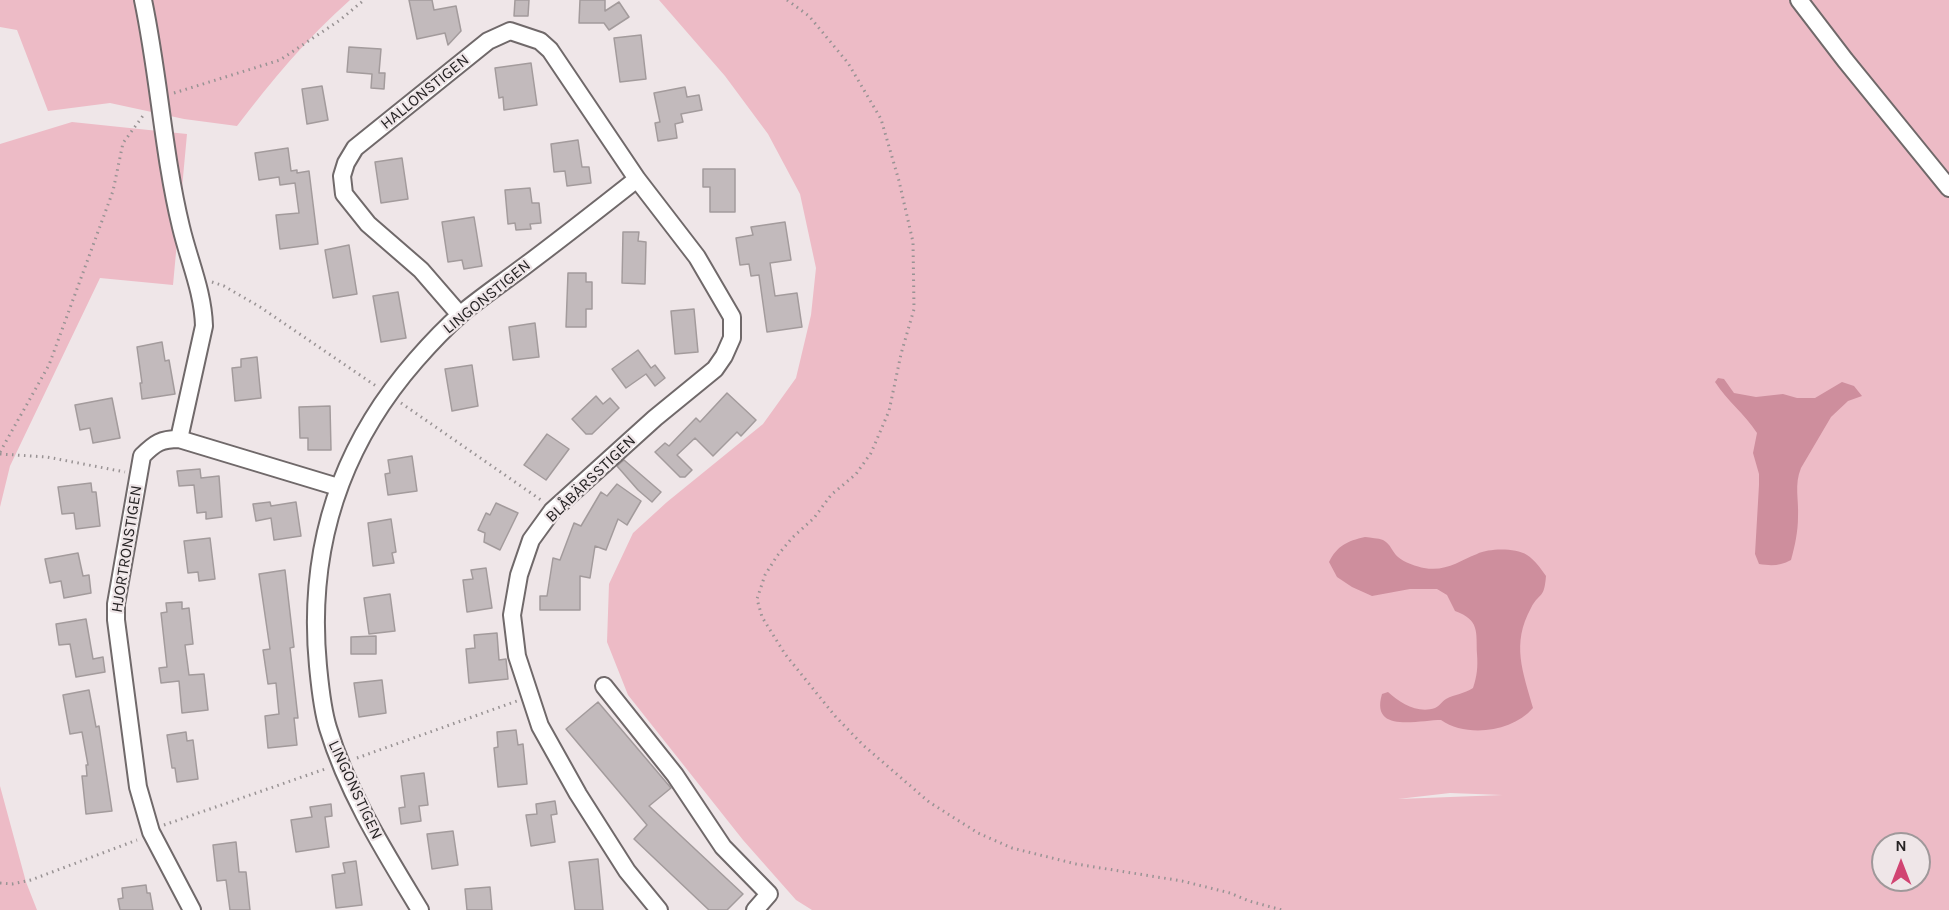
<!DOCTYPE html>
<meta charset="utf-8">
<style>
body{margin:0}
#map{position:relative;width:1949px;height:910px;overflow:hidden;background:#efe6e8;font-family:Karla,sans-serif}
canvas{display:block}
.north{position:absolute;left:1871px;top:832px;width:60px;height:60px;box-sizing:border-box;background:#efe6e8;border:2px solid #9f989a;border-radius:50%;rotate:0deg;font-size:16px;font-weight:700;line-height:24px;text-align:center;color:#262324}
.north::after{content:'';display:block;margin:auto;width:21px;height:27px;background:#d14472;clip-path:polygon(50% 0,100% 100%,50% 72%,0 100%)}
</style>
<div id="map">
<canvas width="1949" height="910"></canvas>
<div class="north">N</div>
</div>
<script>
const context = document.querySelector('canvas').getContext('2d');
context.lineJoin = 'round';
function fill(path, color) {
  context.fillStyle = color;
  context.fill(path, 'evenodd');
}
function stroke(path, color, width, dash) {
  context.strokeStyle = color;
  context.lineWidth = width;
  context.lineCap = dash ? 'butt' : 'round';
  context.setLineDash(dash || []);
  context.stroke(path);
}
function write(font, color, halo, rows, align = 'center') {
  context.font = font + ' Karla,sans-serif';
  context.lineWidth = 4.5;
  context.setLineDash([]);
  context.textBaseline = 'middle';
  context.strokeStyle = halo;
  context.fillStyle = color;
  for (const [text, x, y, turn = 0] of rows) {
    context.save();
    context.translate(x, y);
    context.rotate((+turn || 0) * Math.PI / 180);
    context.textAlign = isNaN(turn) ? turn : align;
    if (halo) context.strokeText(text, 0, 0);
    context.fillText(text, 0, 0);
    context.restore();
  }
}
fill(new Path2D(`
 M0,0H350C307,38 272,80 237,126L184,119L110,103L48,111L17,30L0,27Z
 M659,0H1796L1949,191V910H812L796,900L743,840L628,695L607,642L609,584L633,533L667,502L763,424L796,378L811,315L816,268L800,194L768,134L725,76ZM1450,793L1502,795H1503L1398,799ZM1883,844H1919V880H1883Z
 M1800,0H1949V184Z
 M72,122L187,134L173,285L100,278L10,466L0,507V144Z
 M0,786L26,882L37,910H0Z`), '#edbbc6');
fill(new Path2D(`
 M1718,378L1724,379L1734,393L1756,397L1783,394L1797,398H1815L1842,382L1854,386L1862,396L1848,401L1831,417L1801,468C1794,485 1799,499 1798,517C1798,531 1795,546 1791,560C1780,566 1771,566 1759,564L1755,554L1759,485V474L1753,453L1757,433C1745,414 1727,401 1715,382Z
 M1365,537C1371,538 1378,538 1383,540C1391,544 1392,552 1398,557C1403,562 1418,567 1424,568C1446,572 1459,561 1477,554C1490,548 1515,548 1527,555C1535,560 1541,569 1546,576C1544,600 1540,591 1531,608C1511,644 1523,672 1533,708C1512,732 1467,738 1441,720C1419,720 1370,734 1382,694L1388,692C1400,703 1418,714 1435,708C1440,706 1442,701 1446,699C1455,694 1464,694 1473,688C1477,676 1478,667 1477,654C1476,632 1480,620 1455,611L1447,595L1437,589H1410L1372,596L1352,587L1337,577L1329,562C1337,546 1347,541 1365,537Z`), '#ce8e9d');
const building = new Path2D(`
 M409,0H432L434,10L456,6L461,31L448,45L445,33L417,39Z
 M515,0H529L528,16H514Z
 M580,0H605V11L619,2L629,17L609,30L604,23H579Z
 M641,35L646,79L620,82L614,38Z
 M349,47L381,49L379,73H385L384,89L371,88L372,74L347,72Z
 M531,63L537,105L504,110L503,97L499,98L495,68Z
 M322,86L328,120L307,124L302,89Z
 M685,87L687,97L699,95L702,110L681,114L683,122L675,124L677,138L658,141L655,123L660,122L654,93Z
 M578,140L582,167H589L591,183L567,186L565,171L554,172L551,144Z
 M288,148L291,171L297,170V173L309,171L318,244L280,249L276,215L299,213L295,183L280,185L279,177L259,180L255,153Z
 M402,158L408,199L381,203L375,162Z
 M703,169H735V212H710V187H703Z
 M530,188L532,203H539L541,223L530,224L531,229L516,230L515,223L508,224L505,190Z
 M474,217L482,266L464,269L462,260L448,262L442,222Z
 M785,222L791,260L770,263L775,296L797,293L802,327L767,332L759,275L751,276L749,264L740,265L736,238L753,235L751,227Z
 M623,232H639L638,241L646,242L645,284L622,283Z
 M349,245L357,294L333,298L325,250Z
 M568,273H586V282H592V309H586V327H566Z
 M398,292L406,338L381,342L373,296Z
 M694,309L698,352L675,354L671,311Z
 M535,323L539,357L513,360L509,327Z
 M162,342L165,361L169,360L175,394L142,399L140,383H142L137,347Z
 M638,350L651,368L655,365L665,378L655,386L646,374L626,388L612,369Z
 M257,357L261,398L235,401L232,368L241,367V359Z
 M472,365L478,406L452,411L445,369Z
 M727,393L756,420L741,436L737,432L713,456L695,438L677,455L692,470L685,477H680L655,452L665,443L669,446L696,418L700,422Z
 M596,396L603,404L610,398L619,408L592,434H586L572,419Z
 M112,398L120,438L93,443L90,428L80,430L75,405Z
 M330,406L331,450H308V438H300L299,407Z
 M547,434L569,449L546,480L524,465Z
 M412,456L417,491L388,495L385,474L390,473L388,460Z
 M624,460L661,492L652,502L638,490L617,466Z
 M200,469L201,478L219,476L222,517L206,519V512L197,513L194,485L179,486L177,471Z
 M91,483L92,492H96L100,526L76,529L74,513L62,514L58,487Z
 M617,484L641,501L627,525L618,519L606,550L595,546L590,578L580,576V610H540V596H547L553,558L560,560L574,523L581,526L601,492L607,496Z
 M270,502L271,506L296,502L301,536L274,540L271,518L256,521L253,504Z
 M496,503L518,513L500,550L484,542L485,533L478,530L486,513L490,515Z
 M391,519L396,552L392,553L394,563L373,566L368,523Z
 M210,538L215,579L199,581L198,572L188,573L184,541Z
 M78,553L83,576L89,575L91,593L64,598L61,581L50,583L45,559Z
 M486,568L492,608L467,612L463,580L473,579L471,570Z
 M285,570L294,647L290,648L298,718H294L297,745L268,748L265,716L279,714L276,683L268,684L263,650L270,649L259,574Z
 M390,594L395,631L369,634L364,598Z
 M182,602V609L189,608L193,644L185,645L189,675L204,674L208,710L182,713L179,681L161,683L159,668L167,667L161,613L167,612L166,603Z
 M86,619L93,659L103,657L105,672L76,677L70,644L59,645L56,624Z
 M497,633L499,660L506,659L508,679L469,683L466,649L475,648L474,635Z
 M376,636V654H351V637Z
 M382,680L386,713L359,717L354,683Z
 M89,690L96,727L99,726L112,811L86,814L82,776H87L86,765H88L82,732L70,734L63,695Z
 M598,702L671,788L649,806L743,894L727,910H709L634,839L647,825L566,729Z
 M516,730L518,745L523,744L527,784L498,787L494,748L498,747L497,732Z
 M186,732L187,741L193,740L198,779L177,782L175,768H172L167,735Z
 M424,773L428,805L419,806L421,821L401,824L399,808L405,807L401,776Z
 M555,801L557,814L551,815L555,842L531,846L526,815L537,814L536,804Z
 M331,804L332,816L325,817L329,847L296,852L291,820L312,817L310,807Z
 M453,831L458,865L432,869L427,834Z
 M236,842L239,872H246L250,910H230L226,880L217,881L213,845Z
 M598,859L603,910H575L569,862Z
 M356,861L362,905L336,908L332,875L345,873L343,863Z
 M146,885L147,893H150L153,910H120L118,899L123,898L122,888Z
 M490,887L492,910H467L465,889Z`);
fill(building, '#c2babc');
stroke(building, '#a39b9c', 1.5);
const minor = new Path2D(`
 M143,0C159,75 163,153 181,227C189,261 203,291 204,326L179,439
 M1799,0L1845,60L1949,188
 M460,315L421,270L368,224L344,194L342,176L346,163L355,148L488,41L510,31L540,41L550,50L637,179L697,257L732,317V338L724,356L715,369L655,418L552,511L531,540L519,575L512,615L517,656L540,726L578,794L627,871L659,910
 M604,686L675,775L723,847L769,894L755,910
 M192,910L151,832L138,787L116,620V604L142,456C155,443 161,439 179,439L338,487
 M420,910C385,852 348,794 328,728C322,709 320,686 318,666C307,550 340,447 416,360C430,344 445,328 461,314C480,298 502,283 522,268C561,239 599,209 637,179`);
stroke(minor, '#70696a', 20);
stroke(new Path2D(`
 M787,0L809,16L848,63L881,119L899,181L913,242L914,309L901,354L889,411L871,453L856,474L831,495L814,518L792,538L777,556L765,575L757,599L762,617L785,654L835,716L863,745L929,802L978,833L1012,848L1076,864L1182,881L1230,893L1249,901L1282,910
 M174,93L280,60L340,20L364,0
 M212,282L224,286L260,307L376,386
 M401,403L541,500
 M0,452L49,365L113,191L123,143L145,113
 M0,454L47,457L125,472
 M357,758L517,701
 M164,825L325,769
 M0,883L12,884L31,880L137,840`), '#999394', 3, [1.5, 4.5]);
stroke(minor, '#fff', 16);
write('16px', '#262324', '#efe6e8', [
 ["HALLONSTIGEN",425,92,-39],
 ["LINGONSTIGEN",487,297,-39],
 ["BLÅBÄRSSTIGEN",591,479,-44],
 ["HJORTRONSTIGEN",127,549,-81],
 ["LINGONSTIGEN",355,790,65]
]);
</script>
